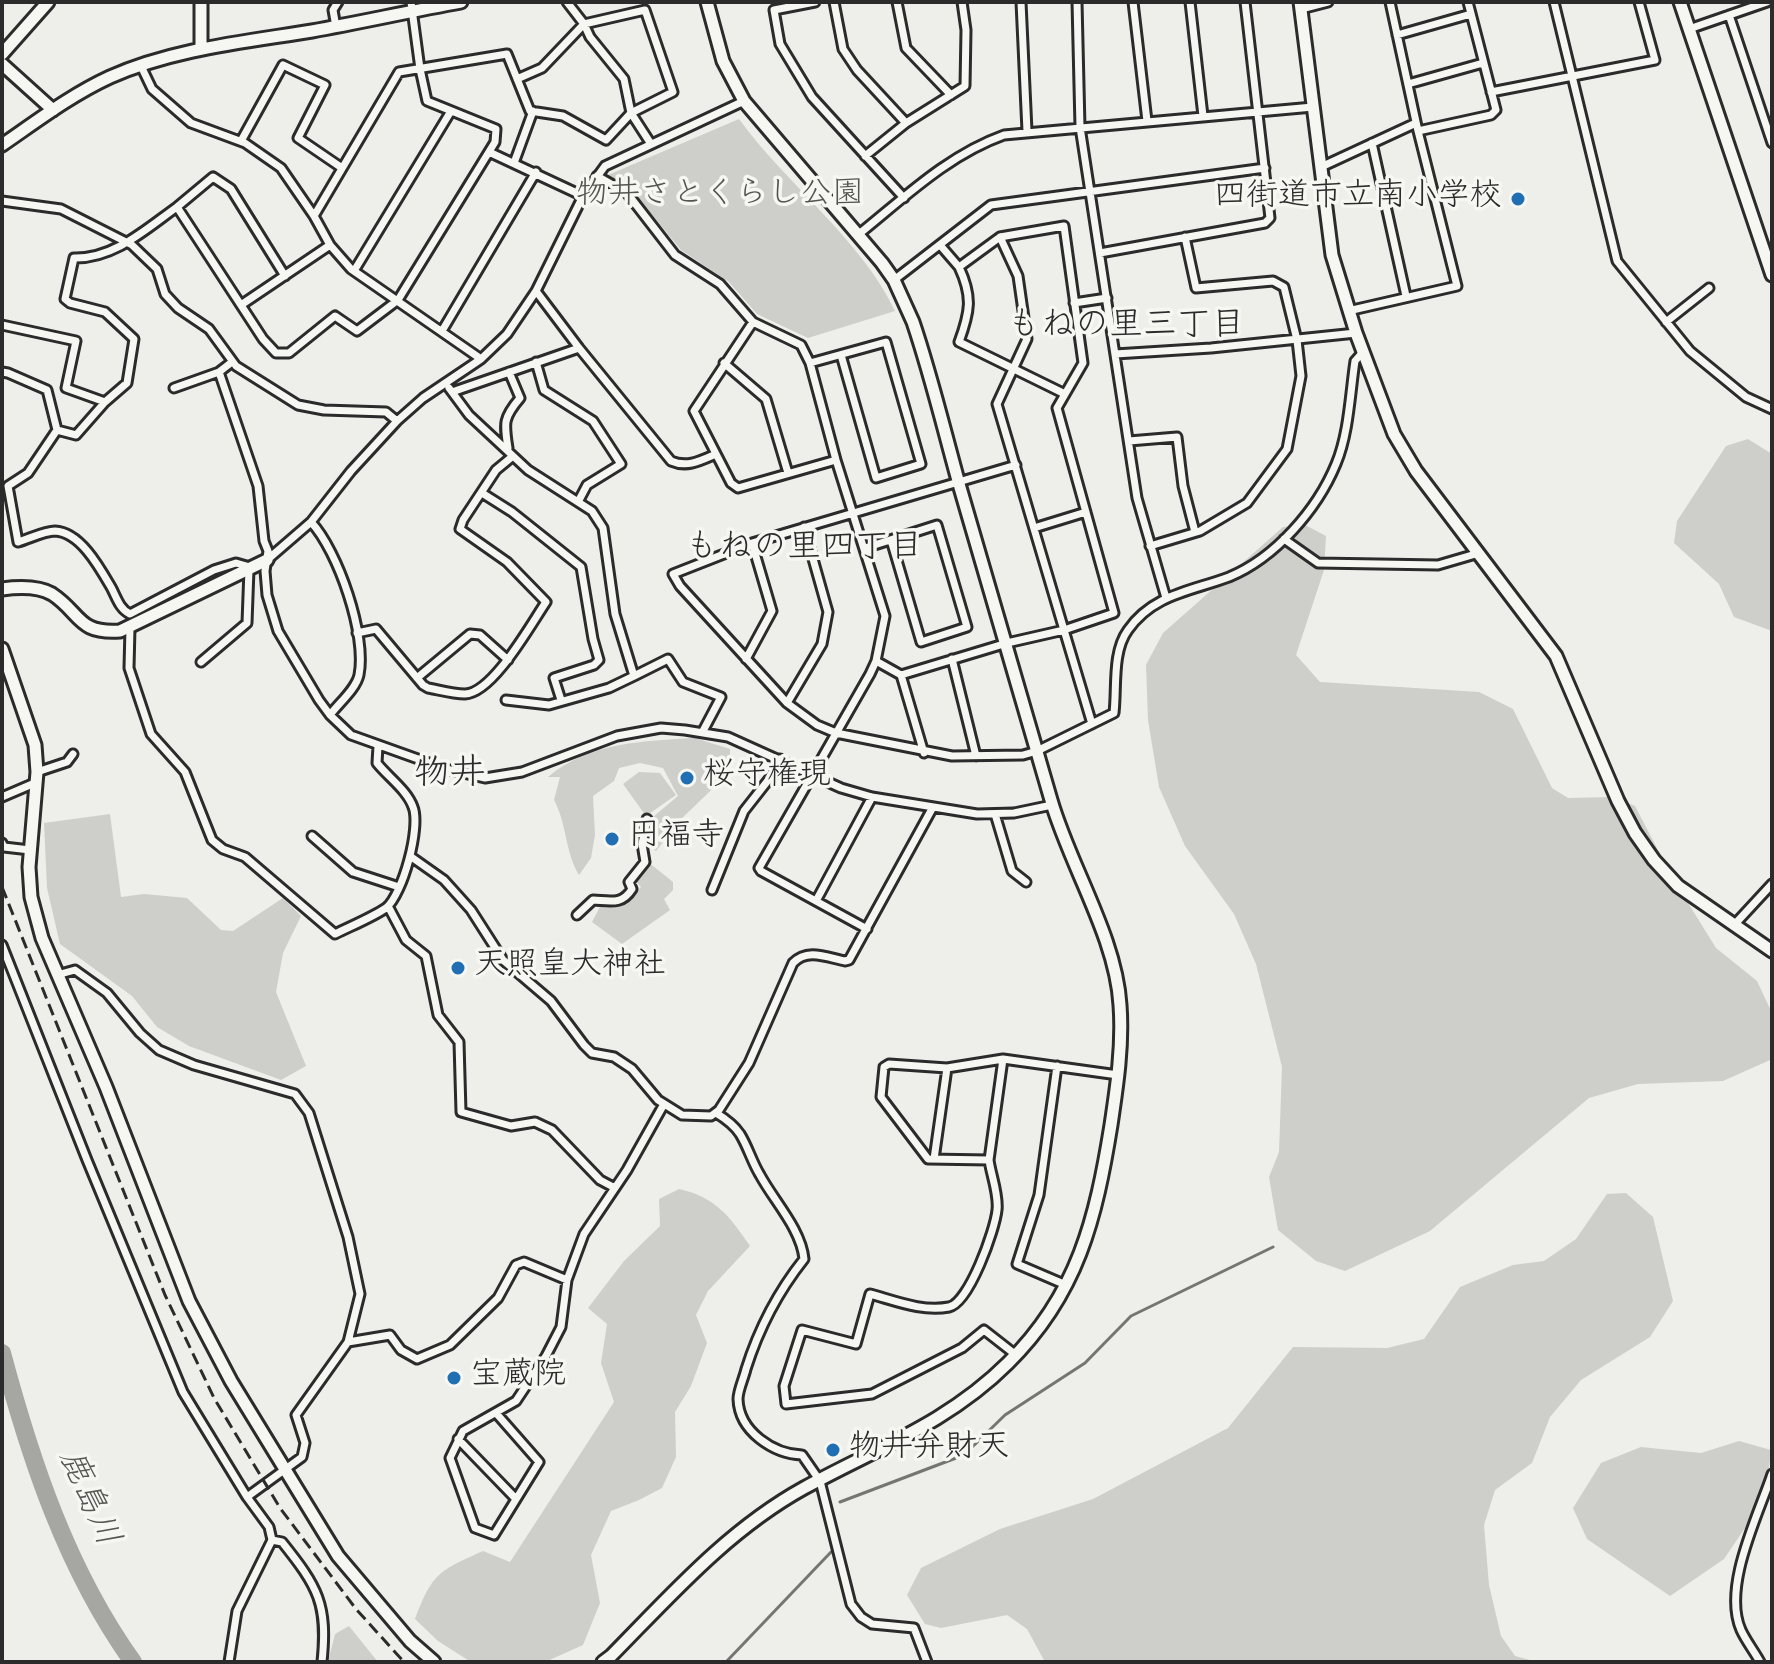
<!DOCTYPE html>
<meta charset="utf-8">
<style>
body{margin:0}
#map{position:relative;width:1774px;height:1664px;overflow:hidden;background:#eeeeea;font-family:"Indie Flower",sans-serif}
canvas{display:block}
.frame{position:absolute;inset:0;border:4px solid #2b2b2b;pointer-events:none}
</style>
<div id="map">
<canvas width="1774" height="1664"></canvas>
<div class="frame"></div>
</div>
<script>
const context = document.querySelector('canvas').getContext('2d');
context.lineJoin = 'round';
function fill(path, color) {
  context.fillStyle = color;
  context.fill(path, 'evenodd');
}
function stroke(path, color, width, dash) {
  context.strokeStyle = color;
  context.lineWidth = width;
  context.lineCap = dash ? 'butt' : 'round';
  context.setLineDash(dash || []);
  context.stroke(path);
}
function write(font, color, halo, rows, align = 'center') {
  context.font = font + ' "Indie Flower","Klee One",sans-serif';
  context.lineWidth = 7;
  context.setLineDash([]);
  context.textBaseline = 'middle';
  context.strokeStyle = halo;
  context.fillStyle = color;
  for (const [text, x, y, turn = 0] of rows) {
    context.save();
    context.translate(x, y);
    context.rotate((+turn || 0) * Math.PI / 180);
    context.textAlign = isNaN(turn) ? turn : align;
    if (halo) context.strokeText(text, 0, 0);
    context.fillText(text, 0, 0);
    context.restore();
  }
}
fill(new Path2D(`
 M739,119C786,184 861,239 895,311L808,338L757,314L729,282L681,250L630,188L608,175Z
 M1748,439L1772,454V631L1734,617L1719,584L1674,543L1677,521L1726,446Z
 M1305,525L1326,536L1324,570L1296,655L1320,682L1479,692L1513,709L1552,788L1568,798L1613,797L1635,806L1672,877L1716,948L1757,981L1772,1013L1770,1060L1723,1081L1638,1084L1589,1098L1430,1231L1345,1271L1316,1261L1278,1230L1269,1177L1279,1152L1282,1067L1256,964L1234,914L1185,846L1159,787L1148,720L1146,665L1163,633L1283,527Z
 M695,738L730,749V772L680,820L656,851L647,844L653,817L678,796L663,768L640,763L619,768L614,781L593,796L595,835L591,858L579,875C565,852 567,824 554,800L560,777H548C589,742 644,741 695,738Z
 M639,772L660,773L676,795L646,816L623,784Z
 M110,814L121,897L144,894L187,898L221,930L233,931L283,898L301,916L283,953L276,992L306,1066L281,1080L189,1046L157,1027L132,996L60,944L47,888L44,823Z
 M648,862L673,882V890L664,899L670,910L622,944L592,922L602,903C623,908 628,904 641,887L634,879Z
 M679,1189C716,1197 730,1217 750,1246L708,1291L696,1315L707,1343L691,1386L675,1412L676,1457L662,1488L639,1500L611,1511L591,1555L600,1603L583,1645L545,1662H471L438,1641L415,1619C433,1572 439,1571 483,1551L510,1562L614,1402L601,1363L607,1324L588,1308L624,1261L660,1226L659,1199Z
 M1626,1193L1653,1217L1673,1301L1650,1337L1581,1380L1550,1417L1532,1463L1495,1490L1484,1525L1489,1585L1501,1636L1515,1656L1537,1662H1045L1027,1629L1007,1615L941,1628L925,1624L907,1595L921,1568L1000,1529L1093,1499L1228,1428L1293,1347L1387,1348L1424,1339L1460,1287L1513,1265L1544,1261L1576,1239L1607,1194Z
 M1739,1441L1771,1450L1766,1497L1724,1559L1670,1596L1587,1539L1573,1508L1601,1463L1641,1447L1701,1453Z
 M349,1626L378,1662H328L335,1634Z`), '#cececa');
stroke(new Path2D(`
 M840,1502L964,1455L1005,1415L1085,1363L1131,1316L1273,1247
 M726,1662L831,1552`), '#757573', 3);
stroke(new Path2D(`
 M2,1353C31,1461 67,1570 133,1662`), '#a6a6a3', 18);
const street = new Path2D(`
 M567,2L584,24L590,37L624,79L631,113L651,144
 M815,2L774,10L780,44L812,97L904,198
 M834,2L843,49L857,70L906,123
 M897,2L906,48L951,95
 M1021,2L1027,131
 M1077,2L1080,127L1137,498L1166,598
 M1133,2L1147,121
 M1190,2L1203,116
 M1554,2L1617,261L1690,351L1746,397L1772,409
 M1301,9L1328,2
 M1729,15L1772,143
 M336,27L333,10L338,2
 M1689,29L1767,2
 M1397,35L1471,14
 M141,66L152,89L191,123L245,143L281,168L314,216L330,245L241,305
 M1408,84L1483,63
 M1491,92L1655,60L1639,2
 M1418,131L1491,115L1496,110L1468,2
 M241,141L283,65L325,85L298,138L342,168
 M1372,143L1406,296
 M489,152L583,196
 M865,156L906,123L965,86L966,30L962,2
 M514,163L533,111
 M1321,167L1416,123
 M597,176L627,193L675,255L720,284L753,322
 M2,201L61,209L132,245L157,269L165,294L178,308L209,329L236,366L298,405L324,410L386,412L397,421
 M177,207L213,177L231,189L285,276
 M314,216L399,72L507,54L530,111L563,116L606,140L631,113L673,92L645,10L584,24L542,68L517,79
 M859,234C905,197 948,155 1004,135L1313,107
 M330,245L351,269L481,359
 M940,245L959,267L1000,237L1064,226L1083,363L1057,408L1114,613L1064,630L997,404L1027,339L1018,276L1000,237
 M1100,253L1265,223L1270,218L1245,2
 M959,267C973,297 970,312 959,342L1065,394
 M354,271L451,111
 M894,280L991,205L1265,168
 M536,291L579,348L671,461C687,468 700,461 716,454
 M1074,303L1107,298
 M1348,311L1457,286L1418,131L1390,2
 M1666,322L1709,288
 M2,325L76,341L66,388L105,402L127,383L134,339L105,312L70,303L65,299L74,258C114,259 146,229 177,207L263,339L276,353H289L335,316L357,331L398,300L495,142L496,129L427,101L420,69L411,2
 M442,331L536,172
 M1115,354L1211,348L1356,333
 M232,362L219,372L258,486L264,541L268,551L265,571L267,595L278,631L319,700L330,715L351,735L446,769L485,778L522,772L617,736L661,728L685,730L728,737L841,788L872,797L977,814L1014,813L1052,805
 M536,362L544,390L593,421L621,464L587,485L578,502
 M724,363L766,399L788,473
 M810,363L886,342L921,464L876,478L841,355
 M2,372L8,373L47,390L57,430L28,473L8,486L18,542C29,539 44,531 55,531C81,532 101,570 112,589C117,599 120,609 130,614L214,570L236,563L250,567
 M174,388L219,372
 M449,388L469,415L513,456
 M452,392L579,348
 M57,430L76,435L105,402
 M1129,441L1177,437L1183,486L1195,532
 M508,448C504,423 503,418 520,398L509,372
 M836,460L738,488L731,483L694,411L753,322L801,345L810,363L836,460L885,616L876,661L870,674L759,868L761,871L867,929
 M1016,465L752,543L673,574L680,586L787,703L817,725L836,733L952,756L1023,755L1037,751L1114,713C1117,687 1112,652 1128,630C1153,594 1192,591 1229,577C1275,558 1317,510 1336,464C1349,433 1350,394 1355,361L1363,352
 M482,493L512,512L581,567L593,639L599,660L594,665L554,678L561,700
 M311,522C338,551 367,635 359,675C356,689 339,703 330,715
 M1034,528L1086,512
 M1284,539L1318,563L1438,565L1479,553
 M1150,546L1200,531L1247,503L1287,449L1301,376L1297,340L1284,287L1273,281L1196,288L1185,237
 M865,548L937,525L967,627L921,642L891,540
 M267,560L311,522L351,471L397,421L423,398L481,359L507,334L536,291L583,196L605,166L744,101
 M130,628L129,668L151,734L185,772L212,840L223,849L245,857L335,934C351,926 371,918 386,908C403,894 421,827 413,807C407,790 388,777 377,763L378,746
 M357,633L376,629L423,685L428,688C439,690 453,694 465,694C493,693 531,624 546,602L507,562L460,529L463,520L496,470L513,456L528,470L592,511L603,528L615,614L634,676L609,688L549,705L506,700
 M746,659L772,611L752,543
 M952,659L976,756
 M876,661L901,675L924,753
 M201,662L247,623L249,569
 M901,675L1007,643L1064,630L1092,724
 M634,676L668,659L683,682L721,697L703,731
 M417,678L470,634L480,635L508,660
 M787,703L822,644L828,612L804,527
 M37,772L67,762L73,754
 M2,797L37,782
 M995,814L1012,871L1026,882
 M312,836L353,872L399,887
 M2,843L4,847L30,850
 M410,856L444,880L471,910L503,960L551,1001L584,1045L592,1053L614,1057L632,1069L658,1100L682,1115L711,1116L719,1110L749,1063L793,963C807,948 826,957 845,961L849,960L933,807
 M712,890L744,811L773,774L780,759
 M816,901L872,797
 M388,906L406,940L426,956L438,1015L459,1042L461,1112L511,1126L535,1122L552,1130L600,1180L615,1188
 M577,915L593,900C611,901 622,905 632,889L629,882L645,862L642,844L647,819
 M1735,924L1772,884
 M2,945L87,1160L183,1392L247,1497
 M57,975L75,970L107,993L140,1033L159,1050L194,1065L295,1094L309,1113L348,1237L360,1294L348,1342L296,1415L305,1443L302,1457L247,1497L269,1527L272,1540L237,1611L229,1662
 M1057,1066L1039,1195L1017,1264L1066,1285
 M716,1113C726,1119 734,1125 740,1134C748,1147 752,1162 760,1175C774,1201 801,1229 804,1259C777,1293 759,1328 746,1369C744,1378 738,1390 738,1399C739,1432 774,1454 802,1455L820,1481L851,1604L861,1617L872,1624L914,1628L927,1662
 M934,1159L947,1068
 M989,1160L1003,1059
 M348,1342L390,1335L401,1350L417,1359L450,1345L498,1298L516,1265L524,1262L567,1280
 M1016,1355L984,1330L962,1348L872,1394L786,1404L784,1386L802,1330L856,1344L870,1294C896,1301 922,1312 949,1307C969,1303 995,1230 997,1210C999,1195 991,1175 989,1160L928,1159L881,1097L884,1067L889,1064L947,1068L1003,1059L1118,1075
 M496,1413L539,1462L494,1535L475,1528L450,1458L463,1431L516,1401L546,1356L561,1327L567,1280L584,1234L627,1170L664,1104
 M458,1439L516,1499
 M272,1540L282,1542C318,1587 328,1604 322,1662
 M1760,1662C1754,1651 1746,1641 1741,1630C1722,1587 1758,1516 1772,1474`);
const secondary = new Path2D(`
 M201,2V49
 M1300,2L1332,255L1356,333L1394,434L1416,471L1556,656L1618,801L1635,833L1654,860L1678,886L1772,951
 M1680,2L1772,275
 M2,54L48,2
 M2,64L53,110
 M2,145C37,121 71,95 110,77C173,49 244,42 312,31C362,22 411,11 461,2
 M2,589C17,587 38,586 52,594C81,613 77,634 120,631L267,560
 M2,649L35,745L37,772L29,867L31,897L42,938L106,1087L189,1301L231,1381L338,1556L410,1641L434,1662
 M603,1662L611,1656C671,1595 728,1530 804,1488C877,1448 948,1423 1008,1363C1078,1294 1096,1218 1111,1125C1117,1085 1123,1045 1120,1005C1116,937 1070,866 1051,800C1020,695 990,589 959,484C944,430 931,375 913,322L894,280L882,263L744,101L723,61L707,2`);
stroke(street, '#2b2b2b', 13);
stroke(secondary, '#2b2b2b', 17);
stroke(street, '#f6f6f2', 7);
stroke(secondary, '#f6f6f2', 11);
stroke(new Path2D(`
 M2,887L165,1295L214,1398L280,1508L356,1609L404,1662`), '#2b2b2b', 3, [12, 6]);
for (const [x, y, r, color] of [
 [1518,199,8,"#1f6fb2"],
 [687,778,8,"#1f6fb2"],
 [612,839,8,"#1f6fb2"],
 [458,968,8,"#1f6fb2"],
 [454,1378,8,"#1f6fb2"],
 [833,1450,8,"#1f6fb2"]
]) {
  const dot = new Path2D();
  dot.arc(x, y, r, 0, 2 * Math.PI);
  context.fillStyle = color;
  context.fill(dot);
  stroke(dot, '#f6f6f2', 3);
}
write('32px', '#545453', '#f6f6f2', [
 ["物井さとくらし公園",720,197]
]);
write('32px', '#2b2b2b', '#f6f6f2', [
 ["四街道市立南小学校",1502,199,"right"],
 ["桜守権現",703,778],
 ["円福寺",628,839],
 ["天照皇大神社",474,968],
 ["宝蔵院",470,1378],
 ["物井弁財天",849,1450]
], 'left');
write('34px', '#2b2b2b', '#f6f6f2', [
 ["もねの里三丁目",1126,328],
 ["もねの里四丁目",804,550]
]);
write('italic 34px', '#565655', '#f6f6f2', [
 ["鹿島川",86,1499,66]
]);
write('36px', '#2b2b2b', '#f6f6f2', [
 ["物井",450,777]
]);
</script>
